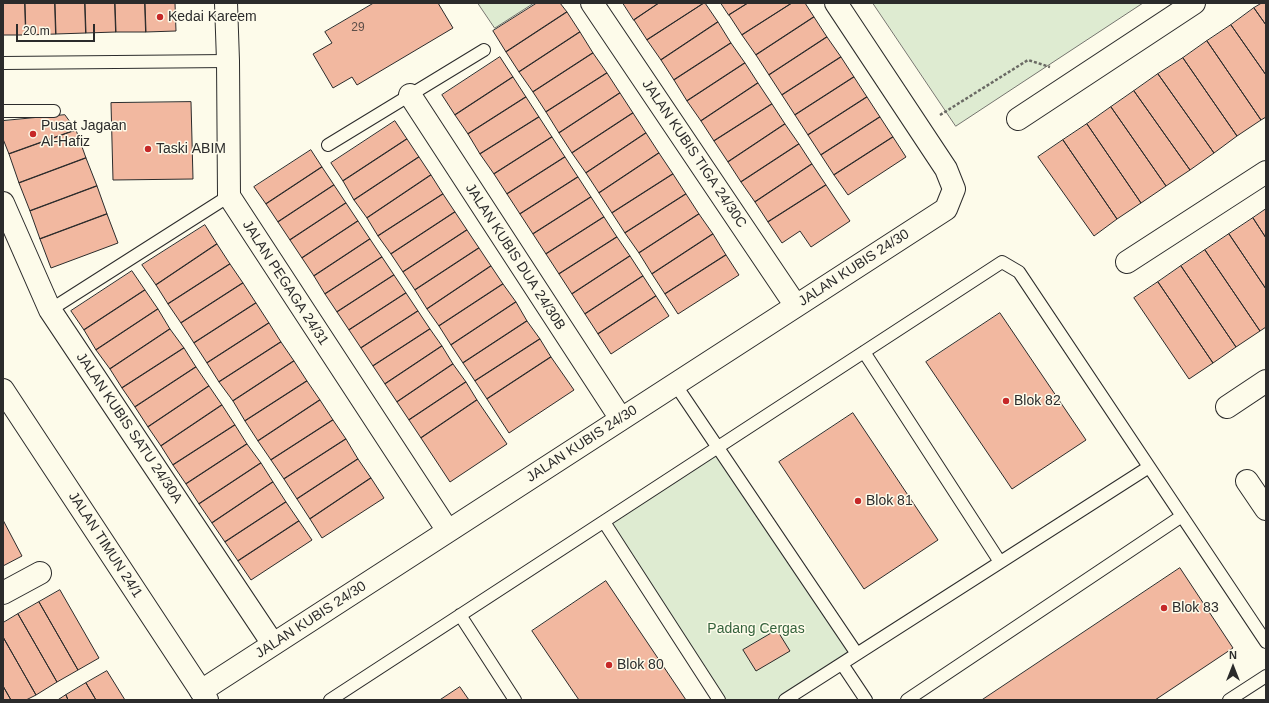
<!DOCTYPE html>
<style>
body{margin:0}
#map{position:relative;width:1269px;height:703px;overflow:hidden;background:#fdfbea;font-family:Arial,sans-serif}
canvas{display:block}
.frame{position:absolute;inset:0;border:4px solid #2b2b2b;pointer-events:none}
.north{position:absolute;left:1213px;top:647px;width:40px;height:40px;-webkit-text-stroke:3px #fdfbea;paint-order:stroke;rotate:0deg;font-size:11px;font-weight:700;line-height:16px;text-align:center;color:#2b2b2b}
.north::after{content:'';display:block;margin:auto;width:14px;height:18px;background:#2b2b2b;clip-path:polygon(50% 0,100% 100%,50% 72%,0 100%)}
.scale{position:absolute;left:16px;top:24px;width:79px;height:18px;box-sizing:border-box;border:2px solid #2b2b2b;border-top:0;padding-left:5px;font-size:12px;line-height:14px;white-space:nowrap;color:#2b2b2b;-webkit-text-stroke:3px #fdfbea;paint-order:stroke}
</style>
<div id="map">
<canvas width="1269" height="703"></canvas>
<div class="frame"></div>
<div class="north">N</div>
<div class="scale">20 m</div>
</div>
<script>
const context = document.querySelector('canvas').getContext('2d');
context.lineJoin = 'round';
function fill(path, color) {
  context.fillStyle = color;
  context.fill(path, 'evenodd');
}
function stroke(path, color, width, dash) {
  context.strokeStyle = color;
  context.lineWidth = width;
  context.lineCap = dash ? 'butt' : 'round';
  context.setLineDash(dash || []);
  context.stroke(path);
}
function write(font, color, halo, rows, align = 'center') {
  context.font = font + ' Arial,sans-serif';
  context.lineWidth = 3;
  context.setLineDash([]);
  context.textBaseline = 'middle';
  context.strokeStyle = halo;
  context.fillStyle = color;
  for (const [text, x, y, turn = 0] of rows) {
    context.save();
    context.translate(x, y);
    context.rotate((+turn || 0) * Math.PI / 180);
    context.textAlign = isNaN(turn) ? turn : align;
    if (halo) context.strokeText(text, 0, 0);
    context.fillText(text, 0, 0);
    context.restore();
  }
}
const green = new Path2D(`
 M478,3H534L495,28Z
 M873,3H1143L956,126Z
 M718,447L857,654L785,700H719L604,522Z`);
fill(green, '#deebd1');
stroke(green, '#74746e', 1);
const building = new Path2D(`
 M3,3H25L26,35H3Z
 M25,3H55L56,34L26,35Z
 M55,3H85L86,33L56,34Z
 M85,3H115L116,32L86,33Z
 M115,3H145L146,32H116Z
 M145,3H175L176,31L146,32Z
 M374,3H438L453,28L357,85L352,77L333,88L313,54L332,43L325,32Z
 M537,3H560L567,12L506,52L493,31Z
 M623,3H659L634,20Z
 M659,3H704L647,40L634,20Z
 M704,3H705L718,22L661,60L647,40Z
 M721,3H748L729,15Z
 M748,3H792L742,35L729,15Z
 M792,3H805L814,17L756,55L742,35Z
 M1262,3H1266V25L1254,8Z
 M1254,8L1266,25V75L1231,25Z
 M567,12L580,32L519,72L506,52Z
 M814,17L827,37L769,75L756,55Z
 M718,22L731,43L674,80L661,60Z
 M1231,25L1266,75V117L1261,120L1207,41Z
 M580,32L593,53L533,92L519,72Z
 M827,37L841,57L782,95L769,75Z
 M1207,41L1261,120L1237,136L1183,58Z
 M731,43L745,63L687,101L674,80Z
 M593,53L607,73L546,112L533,92Z
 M500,57L513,77L455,115L442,95Z
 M841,57L854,77L795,115L782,95Z
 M1183,58L1237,136L1214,153L1158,74Z
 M745,63L758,83L701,121L687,101Z
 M607,73L620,93L559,133L546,112Z
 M1158,74L1214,153L1190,170L1134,91Z
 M513,77L526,97L468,134L455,115Z
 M854,77L867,97L808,135L795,115Z
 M758,83L772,104L714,141L701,121Z
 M1134,91L1190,170L1166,186L1111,107Z
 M620,93L633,113L572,153L559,133Z
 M526,97L539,117L480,154L468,134Z
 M867,97L880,117L821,155L808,135Z
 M191,102L193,179L113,180L111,103Z
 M772,104L785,124L728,162L714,141Z
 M1111,107L1166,186L1141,203L1087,124Z
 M633,113L646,133L586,173L572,153Z
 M65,115L76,130L9,154L3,139V121Z
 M539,117L552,137L494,174L480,154Z
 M880,117L893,137L834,175L821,155Z
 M395,121L407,139L343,181L331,163Z
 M785,124L799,144L741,182L728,162Z
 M1087,124L1141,203L1117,219L1063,140Z
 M76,130L86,158L19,183L9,154Z
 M646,133L659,153L599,193L586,173Z
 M552,137L565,157L507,194L494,174Z
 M893,137L906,157L848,195L834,175Z
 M407,139L419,157L354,200L343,181Z
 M1063,140L1117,219L1094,236L1038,157Z
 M799,144L812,164L755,202L741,182Z
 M311,150L322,167L266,204L254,187Z
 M659,153L673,174L612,213L599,193Z
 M419,157L431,175L367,218L354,200Z
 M565,157L578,177L520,214L507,194Z
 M86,158L97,186L30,211L19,183Z
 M812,164L826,185L768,222L755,202Z
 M322,167L334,185L278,222L266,204Z
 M673,174L686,194L625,233L612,213Z
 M431,175L443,194L378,236L367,218Z
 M578,177L591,197L533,234L520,214Z
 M334,185L346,203L290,240L278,222Z
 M826,185L850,221L811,247L800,231L782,243L768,222Z
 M97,186L107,214L40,239L30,211Z
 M443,194L455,212L391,254L378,236Z
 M686,194L699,214L639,253L625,233Z
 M591,197L604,217L546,254L533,234Z
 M346,203L358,221L302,258L290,240Z
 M1266,209V238L1253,218Z
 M455,212L467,230L403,272L391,254Z
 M107,214L118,243L51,268L40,239Z
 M699,214L713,234L652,274L639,253Z
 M604,217L617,237L559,274L546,254Z
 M1253,218L1266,238V289L1229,234Z
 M358,221L370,239L314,276L302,258Z
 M205,225L217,244L156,285L142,265Z
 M467,230L479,248L415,290L403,272Z
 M713,234L726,255L665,294L652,274Z
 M1229,234L1266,289V327L1260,331L1205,250Z
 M617,237L630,256L572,294L559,274Z
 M370,239L382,257L325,294L314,276Z
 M217,244L230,264L168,304L156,285Z
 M479,248L491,266L427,309L415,290Z
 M1205,250L1260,331L1236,347L1181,266Z
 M726,255L739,275L678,314L665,294Z
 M630,256L643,276L585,314L572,294Z
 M382,257L394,275L337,312L325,294Z
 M230,264L243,283L181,323L168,304Z
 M491,266L503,284L439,326L427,309Z
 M1181,266L1236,347L1213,363L1158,282Z
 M132,271L145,290L84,330L71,311Z
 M394,275L406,293L349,330L337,312Z
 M643,276L656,296L598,334L585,314Z
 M1158,282L1213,363L1189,379L1134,298Z
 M243,283L256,303L194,343L181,323Z
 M503,284L516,302L451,345L439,326Z
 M145,290L158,309L96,350L84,330Z
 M406,293L418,311L361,348L349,330Z
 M656,296L669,316L611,354L598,334Z
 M516,302L527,321L463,363L451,345Z
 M256,303L269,323L207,363L194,343Z
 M158,309L170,329L110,369L96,350Z
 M418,311L430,329L373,366L361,348Z
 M1000,313L1086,440L1012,489L926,362Z
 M527,321L540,339L475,381L463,363Z
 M269,323L281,342L219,382L207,363Z
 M170,329L184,348L122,388L110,369Z
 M430,329L442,346L385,384L373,366Z
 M540,339L551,357L487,399L475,381Z
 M281,342L294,361L233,401L219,382Z
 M442,346L453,364L397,402L385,384Z
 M184,348L196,367L135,407L122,388Z
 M551,357L574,390L509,433L487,399Z
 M294,361L307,381L245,421L233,401Z
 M453,364L466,382L409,420L397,402Z
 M196,367L209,386L148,427L135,407Z
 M307,381L320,400L258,441L245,421Z
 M466,382L477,400L421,438L409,420Z
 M209,386L222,405L161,446L148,427Z
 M320,400L333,420L271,460L258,441Z
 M477,400L507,444L450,482L421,438Z
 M222,405L235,425L173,465L161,446Z
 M853,413L938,540L864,589L779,462Z
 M333,420L346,439L284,479L271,460Z
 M235,425L247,444L186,484L173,465Z
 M346,439L358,459L297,499L284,479Z
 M247,444L261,463L199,504L186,484Z
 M358,459L371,478L310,519L297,499Z
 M261,463L273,482L212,523L199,504Z
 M371,478L384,498L322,538L310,519Z
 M273,482L286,502L225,542L212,523Z
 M286,502L299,521L238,561L225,542Z
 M3,520L22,556L3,566Z
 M299,521L312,540L251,580L238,561Z
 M1180,568L1233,648L1155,700H982Z
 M606,581L686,700H579L532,631Z
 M60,590L99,658L78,670L39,602Z
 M39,602L78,670L57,682L18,614Z
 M18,614L57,682L36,695L3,637V623Z
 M777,630L790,651L756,671L743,650Z
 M3,637L36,695L26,700H11L3,686Z
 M107,671L125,700H96L86,683Z
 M86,683L96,700H68L66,695Z
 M3,686L11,700H3Z
 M460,687L469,700H440Z
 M66,695L68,700H58Z`);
fill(building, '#f2b8a0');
stroke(building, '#2b2b2b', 1);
const lane = new Path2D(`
 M3,63L228,61
 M3,111H54
 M328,145L484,50
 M50,310L229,196
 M864,352L1000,562
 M675,384L857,654
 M604,522L719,700
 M460,615L515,700
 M842,664L866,700
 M330,700L1002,262L1019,272L1266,642
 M785,700L1149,467
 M907,700L1182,516
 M1229,700L1266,676`);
const street = new Path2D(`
 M226,3L228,61L229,196L448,531
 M592,3L796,306
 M410,95L621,419
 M1018,119L1194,3
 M3,203L50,310L273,644
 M1127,262L1266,172
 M1227,407L1266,381
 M1247,481L1266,509
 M3,593L40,573
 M201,691L946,209L954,189L946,169L836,3`);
const secondary = new Path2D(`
 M3,390L207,700`);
stroke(lane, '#2b2b2b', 14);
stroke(street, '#2b2b2b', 24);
stroke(secondary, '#2b2b2b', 24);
stroke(new Path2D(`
 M940,115L1028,60L1050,67`), '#6a6964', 2.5, [3, 2]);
stroke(lane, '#fdfbea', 12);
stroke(street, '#fdfbea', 22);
stroke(secondary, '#fdfbea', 22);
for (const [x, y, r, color] of [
 [160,17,4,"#c62828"],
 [33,134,4,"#c62828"],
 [148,149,4,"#c62828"],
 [1006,401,4,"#c62828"],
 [858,501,4,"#c62828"],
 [1164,608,4,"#c62828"],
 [609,665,4,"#c62828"]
]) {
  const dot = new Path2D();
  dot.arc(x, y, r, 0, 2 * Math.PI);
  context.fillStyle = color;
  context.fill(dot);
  stroke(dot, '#fdfbea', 1.5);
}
write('12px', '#5d4e48', null, [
 ["29",358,28]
]);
write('14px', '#2b2b2b', '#fdfbea', [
 ["Kedai Kareem",168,17],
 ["Pusat Jagaan",41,126],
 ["Al-Hafiz",41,142],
 ["Taski ABIM",156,149],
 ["Blok 82",1014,401],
 ["Blok 81",866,501],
 ["Blok 83",1172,608],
 ["Blok 80",617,665]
], 'left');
write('14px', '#2b2b2b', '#fdfbea', [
 ["JALAN KUBIS TIGA 24/30C",694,154,56],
 ["JALAN KUBIS DUA 24/30B",515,257,57],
 ["JALAN KUBIS 24/30",854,268,-33],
 ["JALAN PEGAGA 24/31",285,283,57],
 ["JALAN KUBIS SATU 24/30A",129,428,56],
 ["JALAN KUBIS 24/30",582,444,-33],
 ["JALAN TIMUN 24/1",105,545,57],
 ["JALAN KUBIS 24/30",311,620,-33]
]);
write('14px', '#34623c', '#fdfbea', [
 ["Padang Cergas",756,629]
]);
</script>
